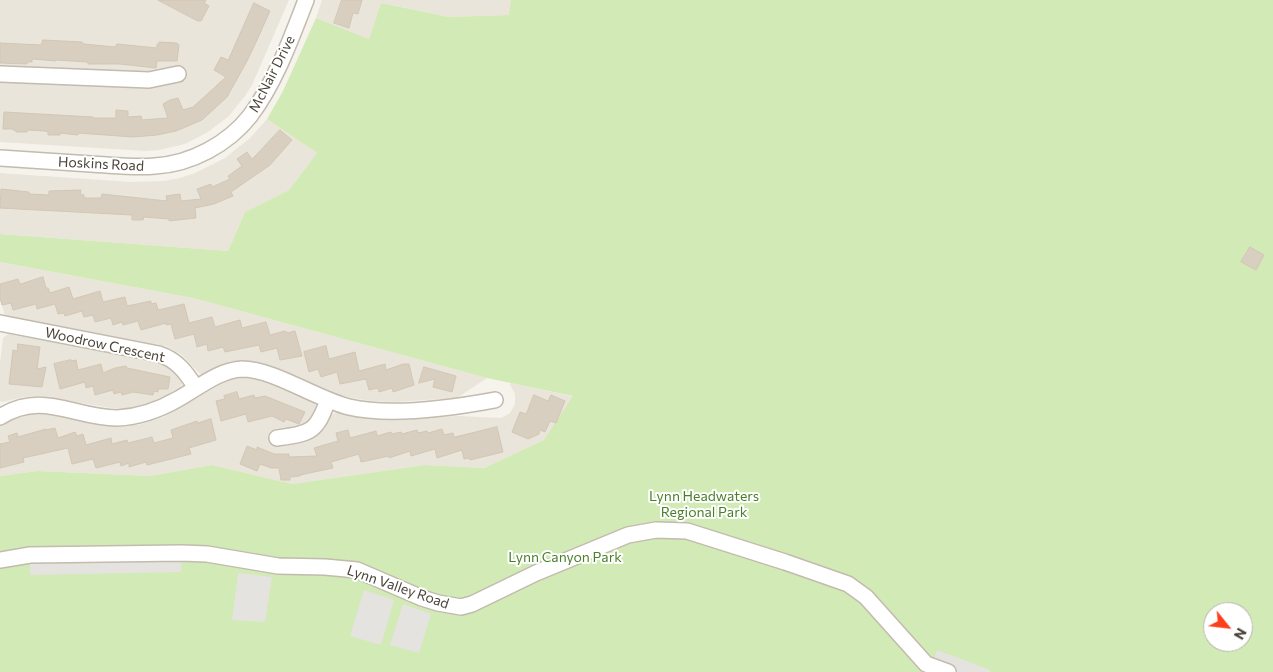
<!DOCTYPE html>
<style>
body{margin:0}
#map{position:relative;width:1273px;height:672px;overflow:hidden;background:#f6f3ec;font-family:Commissioner,sans-serif}
canvas{display:block}
.north{position:absolute;left:1203px;top:602px;width:50px;height:50px;box-sizing:border-box;background:#fff;border:1px solid #b7b4b0;border-radius:50%;rotate:119deg;font-size:14px;font-weight:700;line-height:20px;text-align:center;color:#4b4439}
.north::after{content:'';display:block;margin:auto;width:18px;height:22px;background:#fc3f1d;clip-path:polygon(50% 0,100% 100%,50% 72%,0 100%)}
</style>
<div id="map">
<canvas width="1273" height="672"></canvas>
<div class="north">N</div>
</div>
<script>
const context = document.querySelector('canvas').getContext('2d');
context.lineJoin = 'round';
function fill(path, color) {
  context.fillStyle = color;
  context.fill(path, 'evenodd');
}
function stroke(path, color, width, dash) {
  context.strokeStyle = color;
  context.lineWidth = width;
  context.lineCap = dash ? 'butt' : 'round';
  context.setLineDash(dash || []);
  context.stroke(path);
}
function write(font, color, halo, rows, align = 'center') {
  context.font = font + ' Commissioner,sans-serif';
  context.lineWidth = 4;
  context.setLineDash([]);
  context.textBaseline = 'middle';
  context.strokeStyle = halo;
  context.fillStyle = color;
  for (const [text, x, y, turn = 0] of rows) {
    context.save();
    context.translate(x, y);
    context.rotate((+turn || 0) * Math.PI / 180);
    context.textAlign = isNaN(turn) ? turn : align;
    if (halo) context.strokeText(text, 0, 0);
    context.fillText(text, 0, 0);
    context.restore();
  }
}
fill(new Path2D(`
 M0,0H289L252,85L245,96L229,116L208,132L185,144L159,150L146,151L0,142Z
 M322,0H511L510,15L449,17L381,3L369,39L316,18Z
 M267,119L317,153L289,190L245,212L228,251L0,234V173L131,182L164,181L180,178L195,173L225,158L250,138Z
 M0,262L193,298L487,378L457,398L394,402L370,401L342,396L269,365L250,361H231L201,375L182,355L166,346L5,316L0,299Z
 M8,334L158,361L172,368L182,380V385L158,401L135,408L127,409L111,408L40,396L24,397L2,402L0,401V363L3,338Z
 M244,377L262,381L312,401L316,405L313,416L305,424L274,429L276,445L301,442L315,437L325,428L331,415L337,412L363,417L382,419L459,416L501,418L510,413L515,404V394L510,385L511,383L585,399L568,429L484,468L425,465L292,484L212,465L150,476L37,471L0,476V425L20,414L38,412L110,424L138,425L164,417L226,381Z`), '#eae5da');
fill(new Path2D(`
 M511,0H1273V672H0V476L37,471L150,476L212,465L292,484L425,465L484,468L544,440L573,396L487,378L193,298L0,262V234L228,251L245,212L289,190L317,153L267,119L283,91L316,18L369,39L381,3L449,17L509,15ZM1213,612H1243V642H1213Z`), '#d2eab5');
fill(new Path2D(`
 M182,553L181,572L30,575V555Z
 M238,573L272,577L265,622L232,620Z
 M364,590L394,600L381,645L350,636Z
 M403,604L431,614L419,653L390,645Z
 M937,650L990,670V672H930Z`), '#e5e3e0');
const building = new Path2D(`
 M158,0H206L204,3L209,6L201,21H198Z
 M342,0H362L358,14L353,13L349,28L334,23Z
 M254,3L270,11L257,40L247,61L227,97L202,120L176,131L157,135L133,137L78,133V135L60,133V135H48V132L45,131L28,130L27,132H17L12,129H3L4,112L93,117V118H116V110L128,111V117L141,116L142,120L168,118L163,104L170,100L178,98L183,110L193,107L226,77L214,70L221,57L228,60Z
 M43,40L82,42L84,44L115,47L117,44L157,48V44H159V42L177,43L179,45L177,61H157L156,68L120,64H88V62L56,60V61L32,59V62H27V64L0,63V43L41,45Z
 M280,130L292,140L270,165L231,192L233,196L214,204L195,208L196,218L169,221V219L144,217L143,220H132V215L0,208L1,189L29,192V194L49,195V191L81,190L80,194L84,195V198H101L102,194L167,201L166,196L180,194L181,201L201,199L197,189L211,184L212,187L230,179L228,176L242,166L237,159L247,152L252,159Z
 M1250,247L1264,255L1256,270L1241,262Z
 M43,277L46,288H48L50,293L69,287L73,299L100,291L103,302L125,297L127,306L151,301V304L156,303L158,310L184,304L189,323L212,317L215,327L240,320L242,328L266,322L270,335L285,331L288,333L295,331L302,356L280,360L277,348L261,352L259,345L225,352L223,347L208,351L207,344L197,347L194,334L175,339L171,324L166,325V323L141,330L138,321L123,325L122,322L113,325L111,318L95,322L93,315L84,317L82,311L65,316L64,313L58,314L55,304L37,309L36,304L13,310L11,303L2,305L0,298V284L18,279L20,284Z
 M18,344L40,347L37,369L46,367L42,387L9,384L13,350L17,351Z
 M326,346L329,359L355,352L359,371L385,364L386,370L403,364H409L414,385L393,392L392,388L379,392L378,388L369,390L366,379L340,384L337,372L321,377L318,369L309,372L304,352Z
 M71,360V361L76,360L78,370L101,364L103,373L115,368L126,366L127,368L170,377L168,389H158V392L154,391L153,395L133,392L122,395L121,392L114,394L113,390L95,395L93,386L86,388L85,382L60,389L54,364Z
 M424,367L456,376L452,392L433,387L435,379L419,383Z
 M237,392L239,399L254,395L255,398L265,396L305,412L299,424L286,419L284,422L272,416L248,422L246,414L221,421L216,401L225,399L224,396Z
 M534,395L548,401L551,395L565,401L556,423L550,421L545,432L540,430L539,434L528,439L512,432L520,412L526,414Z
 M211,419L216,440L189,448L191,454L147,465L146,462L129,467V463L121,466L120,462L96,468L93,459L72,464L68,448L23,458L24,462L0,468V444L10,442L8,436L17,433L18,437L46,429V430L55,428L58,438L75,432L77,436L83,434L86,445L111,438L112,444L127,440L128,443L152,437L154,443L173,438L171,430L197,421V423Z
 M497,427L503,452L470,460L469,458L464,459L462,450L437,458L435,449L411,456L410,451L389,458V456L361,462L359,454L331,462L333,468L300,475V476L290,477V480H281L279,468H271L260,464L257,471L240,464L247,446L257,450V447L274,454H289V457L317,456L314,448L338,441L336,433L348,430L350,438L376,431L377,436L391,432L392,434L401,432L402,434L417,430L418,433L427,431L428,433L442,429L444,435L453,433L454,437Z`);
fill(building, '#d8cfc1');
stroke(building, '#d3c7b4', 1);
const minor = new Path2D(`
 M0,74L149,80L178,74
 M0,158C30,160 61,162 91,164C112,165 134,168 155,166C191,164 228,144 250,116C275,83 291,39 306,0
 M0,323L159,354C177,360 186,372 196,388
 M0,417C42,390 74,418 117,418C140,417 159,410 178,399C198,388 219,370 242,369C274,369 316,399 349,407C392,417 452,408 495,400
 M277,438C311,433 316,433 328,400
 M0,560L30,555L182,553L207,554L278,566L325,567L357,570L422,598L438,603L461,607L472,604L536,573L628,535L656,530L687,531L785,562L848,584L866,597L926,664L948,672`);
stroke(minor, '#c2bbae', 18);
stroke(minor, '#fff', 15);
write('14px', '#4b4439', '#fff', [
 ["McNair Drive",272,74,-63],
 ["Hoskins Road",101,164,3],
 ["Woodrow Crescent",105,345,12],
 ["Lynn Valley Road",398,587,19]
]);
write('14px', '#4a7f2a', '#fff', [
 ["Lynn Headwaters",704,496],
 ["Regional Park",704,512],
 ["Lynn Canyon Park",565,557]
]);
</script>
